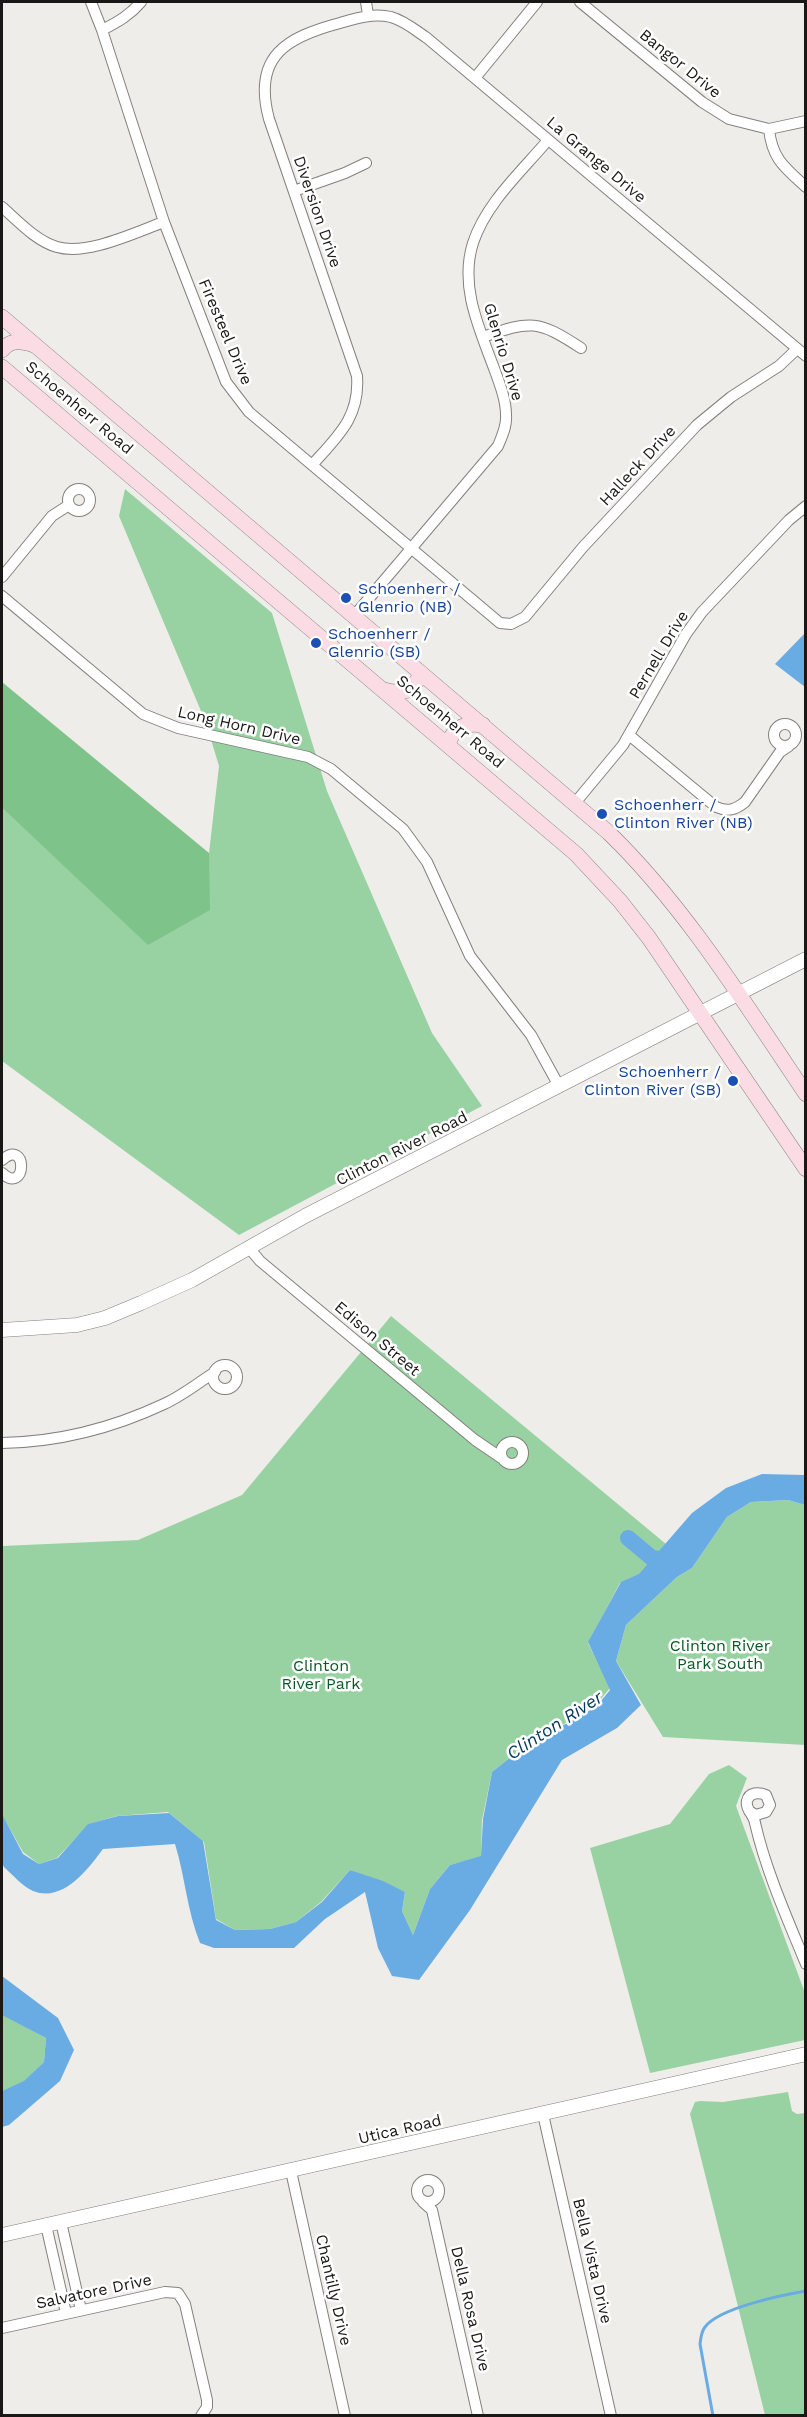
<!DOCTYPE html>
<style>
body{margin:0}
#map{position:relative;width:807px;height:2417px;overflow:hidden;background:#efedea;font-family:"Work Sans",sans-serif}
canvas{display:block}
.frame{position:absolute;inset:0;border:3px solid #191817;pointer-events:none}
</style>
<div id="map">
<canvas width="807" height="2417"></canvas>
<div class="frame"></div>
</div>
<script>
const context = document.querySelector('canvas').getContext('2d');
context.lineJoin = 'round';
function fill(path, color) {
  context.fillStyle = color;
  context.fill(path, 'evenodd');
}
function stroke(path, color, width, dash) {
  context.strokeStyle = color;
  context.lineWidth = width;
  context.lineCap = dash ? 'butt' : 'round';
  context.setLineDash(dash || []);
  context.stroke(path);
}
function write(font, color, halo, rows, align = 'center') {
  context.font = font + ' "Work Sans",sans-serif';
  context.lineWidth = 5;
  context.setLineDash([]);
  context.textBaseline = 'middle';
  context.strokeStyle = halo;
  context.fillStyle = color;
  for (const [text, x, y, turn = 0] of rows) {
    context.save();
    context.translate(x, y);
    context.rotate((+turn || 0) * Math.PI / 180);
    context.textAlign = isNaN(turn) ? turn : align;
    if (halo) context.strokeText(text, 0, 0);
    context.fillText(text, 0, 0);
    context.restore();
  }
}
fill(new Path2D(`
 M125,489L272,613L327,791L432,1033L482,1106L239,1235L2,1061V808L58,860L209,910V853L219,766L206,723L119,516Z
 M391,1316L666,1544L639,1575L620,1583L588,1643L610,1688L595,1706L521,1749L492,1772L482,1820L481,1857L450,1865L430,1889L413,1935L402,1911L405,1892L350,1870L321,1902L296,1922L270,1929L235,1930L216,1919L204,1842L168,1812L117,1816L89,1824L57,1858L39,1864L23,1852L2,1815V1546L138,1540L242,1495Z
 M788,1500L805,1505V1745L663,1737L616,1661L626,1625L677,1577L692,1568L727,1517L751,1502Z
 M729,1765L747,1778L736,1806L805,1993V2040L650,2073L590,1848L670,1824L709,1774Z
 M2,2014L46,2038L44,2062L24,2082L2,2091Z
 M788,2092L792,2111L797,2114L805,2113V2415H765L690,2114L695,2102L700,2101L723,2102Z`), '#99d2a2');
fill(new Path2D(`
 M2,682L209,853L210,910L148,945L2,808Z`), '#7ec38a');
fill(new Path2D(`
 M805,633V687L775,664Z
 M762,1474L805,1475V1505L788,1500L751,1502L727,1517L692,1568L677,1577L626,1625L616,1661L641,1705L617,1728L562,1760L470,1910L419,1980L392,1976L378,1948L365,1892L325,1919L294,1948H214L200,1943C187,1911 185,1876 175,1844L103,1849C88,1869 63,1903 33,1891C23,1887 12,1874 4,1867L2,1863V1814L23,1854L39,1864L58,1858L88,1824L118,1816L169,1813L203,1841L216,1920L235,1930L270,1929L296,1922L322,1902L350,1870L383,1881L405,1892L402,1911L413,1935L430,1889L450,1865L481,1856L483,1819L492,1772L521,1749L596,1707L610,1690L588,1642L621,1582L639,1574L692,1513L726,1488Z
 M2,1976L58,2018L74,2050L60,2081L9,2125L2,2127V2091L24,2081L44,2062L46,2038L2,2015Z`), '#69ace4');
stroke(new Path2D(`
 M713,2416L700,2344C701,2338 701,2332 705,2327C719,2308 782,2295 806,2291`), '#69ace4', 3);
stroke(new Path2D(`
 M628,1538L652,1558L674,1561`), '#69ace4', 16);
const minor = new Path2D(`
 M91,2L102,30L164,222L226,382L249,412L500,623L511,624L525,617L583,547L697,425L731,397L779,366L797,349
 M366,2L368,15
 M580,2L702,102L729,119L769,129L806,121
 M102,30C118,22 130,15 141,2
 M475,78L537,2
 M769,129C772,159 785,168 806,187
 M294,191L345,173L366,163
 M2,207C18,221 36,241 57,247C87,256 136,232 164,222
 M483,337C531,320 538,320 581,348
 M312,465C338,436 360,417 357,376L269,119C252,56 287,37 340,23C357,18 373,13 391,17C405,21 415,30 427,38L806,356
 M68 500a11 11 0 1 1 22 0a11 11 0 1 1-22 0Z
 M2,577L52,516L69,505
 M2,596L143,714L178,728L308,757L331,769L403,829L427,862L470,956L531,1035L559,1086
 M354,616L498,446C502,436 507,426 506,415C506,400 500,385 495,371C480,330 459,287 473,243C486,203 522,171 548,140
 M774 735a11 11 0 1 1 22 0a11 11 0 1 1-22 0Z
 M629,735L716,807C728,812 735,810 745,802L780,752L789,746
 M575,803L623,745L686,634L702,612L789,520L806,506
 M2,1160C28,1137 27,1196 2,1173
 M250,1249L260,1261L475,1440L503,1459
 M213 1377a12 12 0 1 1 24 0a12 12 0 1 1-24 0Z
 M501 1453a11 11 0 1 1 22 0a11 11 0 1 1-22 0Z
 M2,1443C57,1442 113,1428 164,1404C182,1396 198,1383 215,1372
 M749,1811L756,1815L766,1812L770,1805L766,1795C759,1792 749,1792 747,1801C745,1809 754,1815 755,1823C766,1871 787,1918 806,1964
 M543,2114L611,2416
 M291,2171L345,2416
 M417 2191a11 11 0 1 1 22 0a11 11 0 1 1-22 0Z
 M423,2202L432,2210L478,2416
 M61,2222L81,2310
 M46,2225L66,2313
 M2,2328L165,2292L178,2293L185,2304L207,2400V2407L201,2416`);
const tertiary = new Path2D(`
 M2,1330L77,1325L105,1318L141,1303L192,1280L305,1216L806,959
 M2,2235L806,2054`);
const secondary = new Path2D(`
 M2,317L609,833C687,909 745,1004 806,1094
 M2,350C11,339 21,341 34,345
 M2,367L576,854L620,901L649,938L806,1169
 M384,690C403,695 413,692 421,673
 M448,744C454,727 465,722 483,725`);
stroke(minor, '#83817e', 12);
stroke(tertiary, '#83817e', 15);
stroke(secondary, '#83817e', 16);
stroke(minor, '#fff', 10);
stroke(tertiary, '#fff', 14);
stroke(secondary, '#fbdbe4', 15);
for (const [x, y, r, color] of [
 [346,598,6,"#1a4fb4"],
 [316,643,6,"#1a4fb4"],
 [602,814,6,"#1a4fb4"],
 [733,1081,6,"#1a4fb4"]
]) {
  const dot = new Path2D();
  dot.arc(x, y, r, 0, 2 * Math.PI);
  context.fillStyle = color;
  context.fill(dot);
  stroke(dot, '#fff', 2);
}
write('16px', '#191817', '#fff', [
 ["Bangor Drive",680,64,39],
 ["La Grange Drive",596,160,40],
 ["Diversion Drive",317,212,71],
 ["Firesteel Drive",225,332,67],
 ["Glenrio Drive",503,352,73],
 ["Schoenherr Road",79,408,40],
 ["Halleck Drive",638,466,-47],
 ["Pernell Drive",659,655,-59],
 ["Schoenherr Road",450,722,40],
 ["Long Horn Drive",239,726,13],
 ["Clinton River Road",402,1149,-27],
 ["Edison Street",377,1339,40],
 ["Utica Road",400,2130,-13],
 ["Bella Vista Drive",592,2261,77],
 ["Chantilly Drive",333,2290,77],
 ["Salvatore Drive",94,2292,-12],
 ["Della Rosa Drive",470,2309,77]
]);
write('16px', '#164399', '#fff', [
 ["Schoenherr /",358,589],
 ["Glenrio (NB)",358,607],
 ["Schoenherr /",328,634],
 ["Glenrio (SB)",328,652],
 ["Schoenherr /",614,805],
 ["Clinton River (NB)",614,823],
 ["Schoenherr /",721,1072,"right"],
 ["Clinton River (SB)",721,1090,"right"]
], 'left');
write('16px', '#095825', '#fff', [
 ["Clinton River",720,1646],
 ["Park South",720,1664],
 ["Clinton",321,1666],
 ["River Park",321,1684]
]);
write('italic 18px', '#02385d', '#fff', [
 ["Clinton River",555,1726,-33]
]);
</script>
